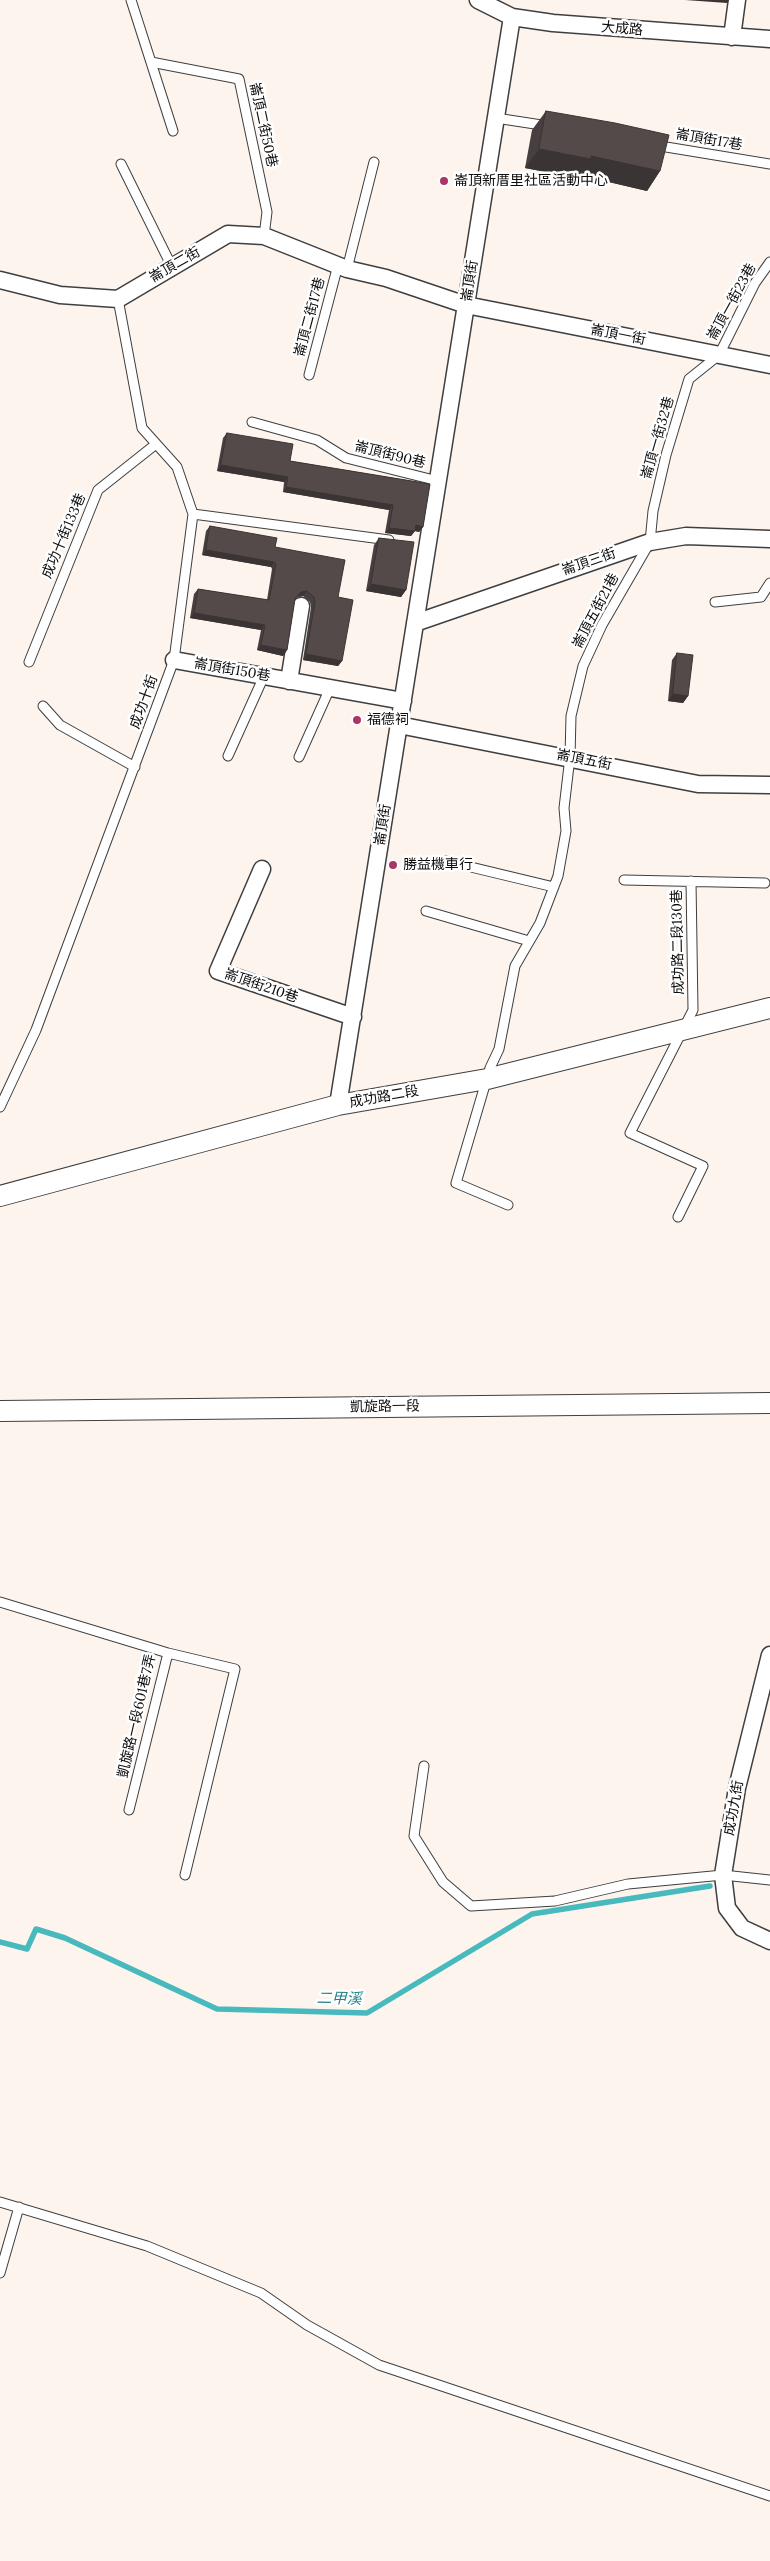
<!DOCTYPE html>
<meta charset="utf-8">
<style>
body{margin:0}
canvas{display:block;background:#fdf4ee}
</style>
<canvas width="770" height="2561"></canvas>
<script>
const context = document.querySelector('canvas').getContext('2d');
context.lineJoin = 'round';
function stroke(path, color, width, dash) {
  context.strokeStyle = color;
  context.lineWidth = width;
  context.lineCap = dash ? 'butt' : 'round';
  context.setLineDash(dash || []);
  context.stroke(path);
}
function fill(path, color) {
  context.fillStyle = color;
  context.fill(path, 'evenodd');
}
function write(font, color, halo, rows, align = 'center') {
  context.font = font + ' Lora,"Noto Sans TC",serif';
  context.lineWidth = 5;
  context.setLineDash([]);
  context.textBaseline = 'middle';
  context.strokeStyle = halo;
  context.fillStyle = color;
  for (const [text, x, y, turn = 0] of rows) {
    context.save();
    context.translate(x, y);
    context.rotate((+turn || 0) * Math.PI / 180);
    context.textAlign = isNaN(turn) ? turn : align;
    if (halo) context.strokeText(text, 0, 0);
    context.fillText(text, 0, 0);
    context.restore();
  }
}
stroke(new Path2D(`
 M0,1942L27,1949L36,1929L65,1938L217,2009L367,2013L532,1914L710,1886`), '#48b9bd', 5.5);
const service = new Path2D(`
 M131,0L173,131
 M151,62L239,79L267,212L264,236
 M496,118L548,126
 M654,145L770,164
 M121,164L172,267
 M347,269L374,162
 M309,375L338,265
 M252,422L317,440L346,458L438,481
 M193,514L389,540
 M715,602L761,597L770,583
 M29,662L98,490L156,444
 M43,706L60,725L135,767
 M228,756L264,676
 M299,757L330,688
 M446,861L554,887
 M624,880L765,883
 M426,911L529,941
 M0,1107L36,1030L174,660L193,514L177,467L142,428L118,299
 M508,1205L456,1183L490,1068L499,1049L515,966L540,923L558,876L566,831L564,808L570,757L571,716L583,666L602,625L650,542L653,511L666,455L689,379L719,355L755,283L770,262
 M678,1217L703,1166L630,1133L693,1010L691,881
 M0,1602L168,1653L235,1669L185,1875
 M424,1766L414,1836L443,1882L471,1906L555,1901L628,1884L723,1875L770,1880
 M129,1810L168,1653
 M0,2202L147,2246L261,2293L307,2325L379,2365L770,2496
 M0,2273L19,2207`);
const minor = new Path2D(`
 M478,0L512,17L553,23L770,39
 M732,37L737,0
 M0,280L60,295L118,299L228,234L264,236L347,269L386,278L466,305L770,365
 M415,623L650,542L686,536L770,539
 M174,660L403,701
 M289,681L301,606
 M399,725L698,784L770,785
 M262,869L218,971L353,1017
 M338,1105L512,17
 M770,1655L737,1788L723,1875L727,1908L742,1928L770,1941`);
const tertiary = new Path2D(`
 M0,1196L338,1105L487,1079L770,1008
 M0,1411L770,1403`);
stroke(service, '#3f3f3f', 11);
stroke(minor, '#3f3f3f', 19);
stroke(tertiary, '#3f3f3f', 22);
stroke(service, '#fff', 9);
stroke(minor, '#fff', 16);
stroke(tertiary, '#fff', 20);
fill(new Path2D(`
 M546,111L660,171L647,191L579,175L577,178L525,168L532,130Z
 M227,433L290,461L430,484L423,527L419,532L415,531L411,536L385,533L389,510L283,492L284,482L217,471L223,438Z
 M210,526L275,547L338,597L342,661L338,666L303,660L311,607L310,602L303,596L297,597L295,600L287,650L283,656L257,650L261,630L190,618L194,594L198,589L267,600L272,569L271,567L202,555L206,531Z
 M379,538L406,590L401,597L366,591L374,545Z
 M677,653L688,696L683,703L668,701L672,660Z`), '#484040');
fill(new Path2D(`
 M685,0H729L727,3Z
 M539,149L591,156L660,171L647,191L579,175L577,178L525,168Z
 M221,465L288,477L284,482L217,471Z
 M286,487L393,505L389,510L283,492Z
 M416,525L423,527L419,532L415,531L411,536L385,533L389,528Z
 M206,550L274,562L271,567L202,555Z
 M371,584L406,590L401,597L366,591Z
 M307,591L303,596L297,597L291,604L301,592Z
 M194,613L265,625L261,630L190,618Z
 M261,645L287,650L283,656L257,650Z
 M306,654L342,661L338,666L303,660Z
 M673,694L688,696L683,703L668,701Z`), '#3b3434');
const building = new Path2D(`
 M546,111L615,123L669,135L660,171L591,156V159L539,149Z
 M227,433L293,444L290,461L430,484L423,527L416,525L415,531L389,528L393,505L286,487L288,477L221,465Z
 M210,526L277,538L275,547L345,560L338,597L353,600L342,661L306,654L315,602L314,597L307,591L301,592L295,599L287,650L261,645L265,625L194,613L198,589L269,600L276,564L274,562L206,550Z
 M379,538L414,542L406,590L371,584Z
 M677,653L693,655L688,696L673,694Z`);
fill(building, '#544a4a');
stroke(building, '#3b3434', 1);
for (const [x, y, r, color] of [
 [444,181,5,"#ac3566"],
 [357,720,5,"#ac3566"],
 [393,865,5,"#ac3566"]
]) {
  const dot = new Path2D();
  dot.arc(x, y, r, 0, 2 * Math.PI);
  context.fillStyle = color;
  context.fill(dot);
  stroke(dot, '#fff', 2);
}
write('14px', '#0c0c0c', '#fff', [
 ["大成路",622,29,5],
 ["崙頂二街50巷",263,125,78],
 ["崙頂街17巷",709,140,10],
 ["崙頂二街",175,265,-30],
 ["崙頂街",470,281,-81],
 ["崙頂一街23巷",732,302,-61],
 ["崙頂二街17巷",310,317,-75],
 ["崙頂一街",618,335,11],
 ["崙頂一街32巷",658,438,-74],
 ["崙頂街90巷",390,455,14],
 ["成功十街133巷",64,536,-67],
 ["崙頂三街",589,562,-19],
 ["崙頂五街21巷",596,611,-62],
 ["崙頂街150巷",232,670,10],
 ["成功十街",144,702,-70],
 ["崙頂五街",584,760,11],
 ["崙頂街",383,825,-81],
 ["成功路二段130巷",678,942,-91],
 ["崙頂街210巷",261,986,19],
 ["成功路二段",384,1097,-10],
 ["凱旋路一段",385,1407,-1],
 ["凱旋路一段601巷7弄",137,1716,-77],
 ["成功九街",734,1808,-80]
]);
write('14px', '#0c0c0c', '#fff', [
 ["崙頂新厝里社區活動中心",454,181],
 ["福德祠",367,720],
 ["勝益機車行",403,865]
], 'left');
write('italic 15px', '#248289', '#fff', [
 ["二甲溪",339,1999,1]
]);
</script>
